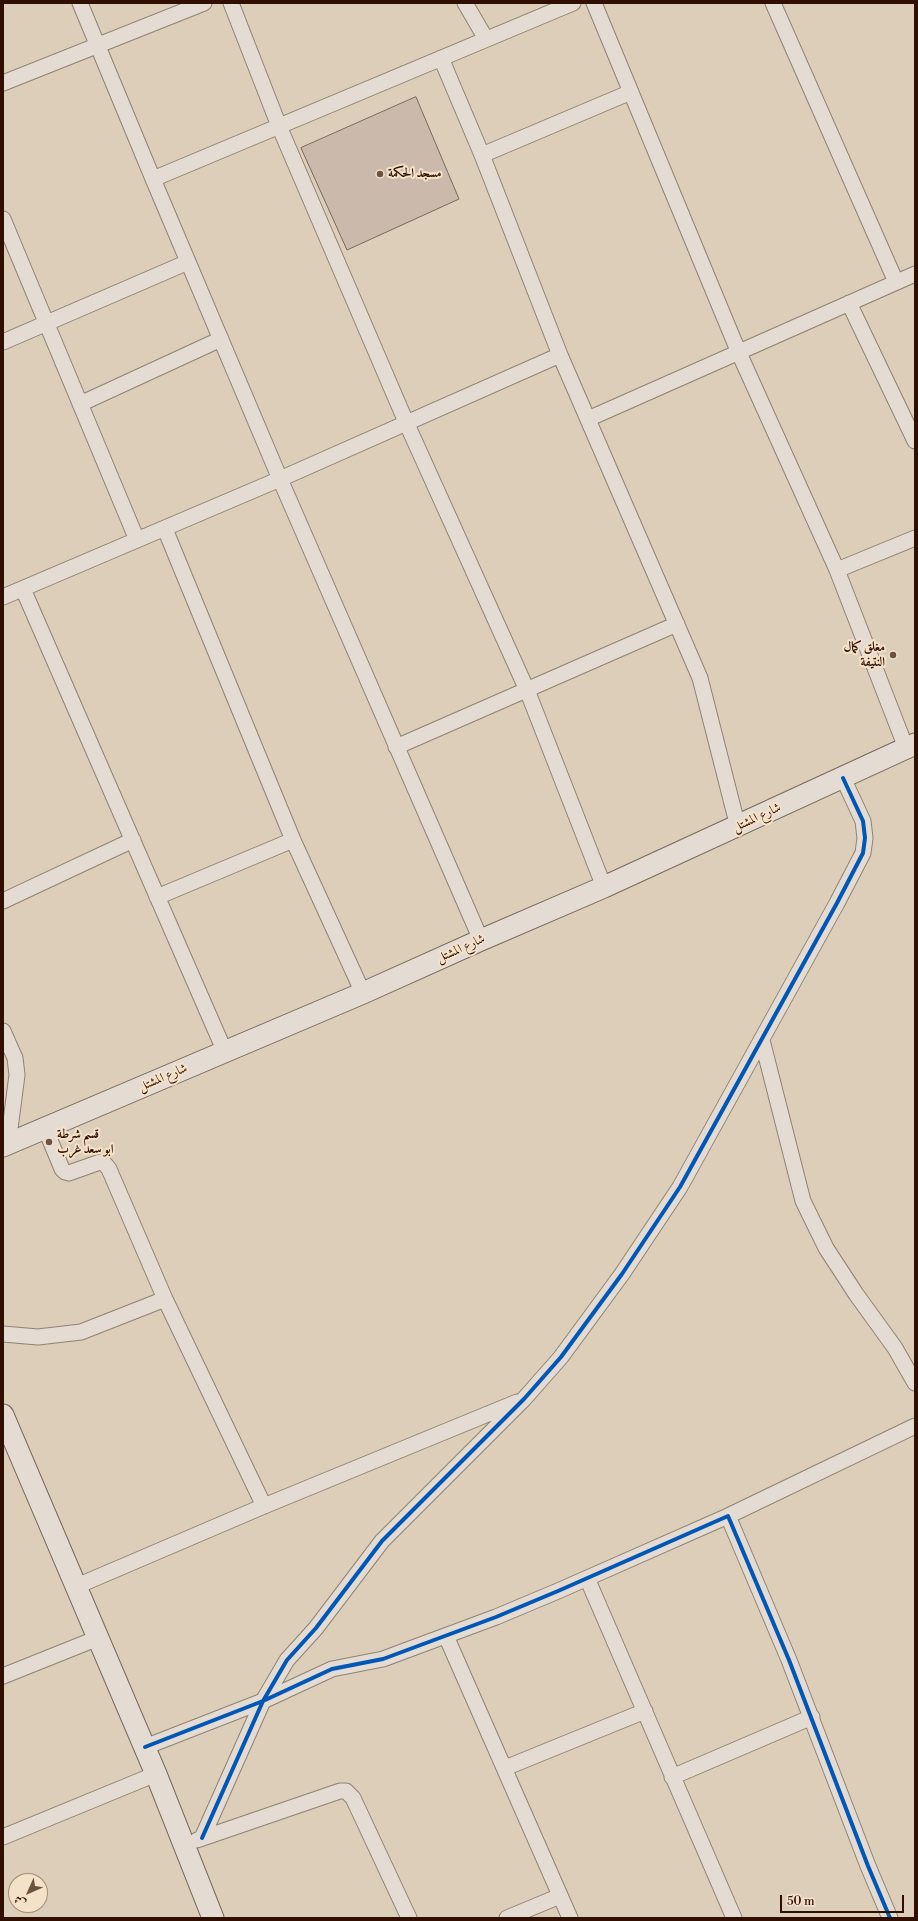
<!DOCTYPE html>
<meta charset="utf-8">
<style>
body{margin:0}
#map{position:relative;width:918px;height:1921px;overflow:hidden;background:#ddceb9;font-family:"Libre Bodoni",Amiri,serif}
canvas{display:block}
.frame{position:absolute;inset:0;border:4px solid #300f01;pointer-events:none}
.north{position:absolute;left:8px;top:1873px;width:40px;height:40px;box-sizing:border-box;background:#f3e1c8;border:1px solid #a58d78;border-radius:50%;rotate:225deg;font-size:11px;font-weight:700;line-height:16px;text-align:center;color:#300f01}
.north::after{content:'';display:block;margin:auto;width:14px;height:18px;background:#6d5241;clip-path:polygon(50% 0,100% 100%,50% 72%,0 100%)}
.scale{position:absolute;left:780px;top:1895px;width:124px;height:18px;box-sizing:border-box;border:2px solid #300f01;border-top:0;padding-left:5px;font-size:12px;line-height:14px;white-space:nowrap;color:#300f01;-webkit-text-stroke:3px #f3e1c8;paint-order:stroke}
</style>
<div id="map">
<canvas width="918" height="1921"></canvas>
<div class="frame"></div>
<div class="north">ش</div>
<div class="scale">50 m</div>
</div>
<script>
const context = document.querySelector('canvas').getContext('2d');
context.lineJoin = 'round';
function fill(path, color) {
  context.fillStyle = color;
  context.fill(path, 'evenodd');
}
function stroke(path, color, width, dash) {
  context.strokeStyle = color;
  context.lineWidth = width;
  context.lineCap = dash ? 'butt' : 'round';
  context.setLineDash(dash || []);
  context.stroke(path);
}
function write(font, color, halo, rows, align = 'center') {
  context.font = font + ' "Libre Bodoni",Amiri,serif';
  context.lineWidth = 4;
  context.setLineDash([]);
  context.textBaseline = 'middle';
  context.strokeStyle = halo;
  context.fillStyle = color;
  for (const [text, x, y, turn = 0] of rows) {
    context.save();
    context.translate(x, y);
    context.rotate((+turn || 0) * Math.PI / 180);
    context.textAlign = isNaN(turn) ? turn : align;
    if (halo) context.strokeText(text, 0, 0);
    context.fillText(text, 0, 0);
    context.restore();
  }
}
const building = new Path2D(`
 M416,97L459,199L347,250L301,148Z`);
fill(building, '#cbb9ac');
stroke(building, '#76685c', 1);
const street = new Path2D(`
 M80,3L153,179L280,479L481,940
 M231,3L279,126L406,422L527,690L604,887
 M465,3L486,39
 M594,3L739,353L837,570L906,748
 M773,3L896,282
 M441,58L482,155L560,355L700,678L738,827
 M3,83L204,3
 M482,155L631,92
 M153,179L573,3
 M3,219L137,540
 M849,303L915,441
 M3,342L188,262
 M80,404L221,339
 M588,419L915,274
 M165,529L293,840L363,993
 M837,570L915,538
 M23,589L225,1052
 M3,597L280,479L560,355
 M396,747L677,624
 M157,897L293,840
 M3,901L133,840
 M3,1031L15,1058L17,1075L8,1144
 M762,1040L803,1201L826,1248L856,1294L895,1348L915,1383
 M45,1128L62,1169L65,1172L69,1173L100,1162L105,1164L109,1169L165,1299L264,1506
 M3,1334L38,1337L81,1332L165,1299
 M728,1516L915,1426
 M587,1578L734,1918
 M77,1586L264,1506L517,1402
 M446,1636L570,1918
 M3,1676L98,1638
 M145,1747L263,1701L332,1669L383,1659L496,1617L558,1591L728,1516L789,1660L868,1866L890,1918
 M505,1768L645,1711
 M672,1777L812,1717
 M3,1837L156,1774
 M202,1838L263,1701L287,1660L316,1628L382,1541L524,1399L561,1357L622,1274L680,1187L837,903L863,853L865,838L863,821L843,778
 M197,1840L340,1791H346L353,1798L409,1918
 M507,1918L560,1896`);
const secondary = new Path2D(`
 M3,1146L363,993L481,940L604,887L915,744
 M3,1415L156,1774L213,1918`);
stroke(street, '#8e8274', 17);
stroke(secondary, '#76685c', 23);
stroke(street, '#e4dcd2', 15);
stroke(secondary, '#e4dcd2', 21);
stroke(new Path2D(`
 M145,1747L263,1701L332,1669L383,1659L496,1617L558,1591L728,1516L789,1660L868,1866L890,1918
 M202,1838L263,1701L287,1660L316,1628L382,1541L524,1399L561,1357L622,1274L680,1187L837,903L863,853L865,838L863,821L843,778`), '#0057b8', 4);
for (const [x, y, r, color] of [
 [380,174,4,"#6d5241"],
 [893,655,4,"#6d5241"],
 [49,1142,4,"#6d5241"]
]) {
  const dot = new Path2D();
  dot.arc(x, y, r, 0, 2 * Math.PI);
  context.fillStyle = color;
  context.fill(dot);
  stroke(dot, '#f3e1c8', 1.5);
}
write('bold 13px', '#300f01', '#f3e1c8', [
 ["مسجد الحكمة",388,174],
 ["مغلق كمال",885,648,"right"],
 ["النتيفة",885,663,"right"],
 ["قسم شرطة",57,1135],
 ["ابو سعد غرب",57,1150]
], 'left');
write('13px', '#300f01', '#f3e1c8', [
 ["شارع المشتل",757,818,-25],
 ["شارع المشتل",461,949,-24],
 ["شارع المشتل",163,1078,-23]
]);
</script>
